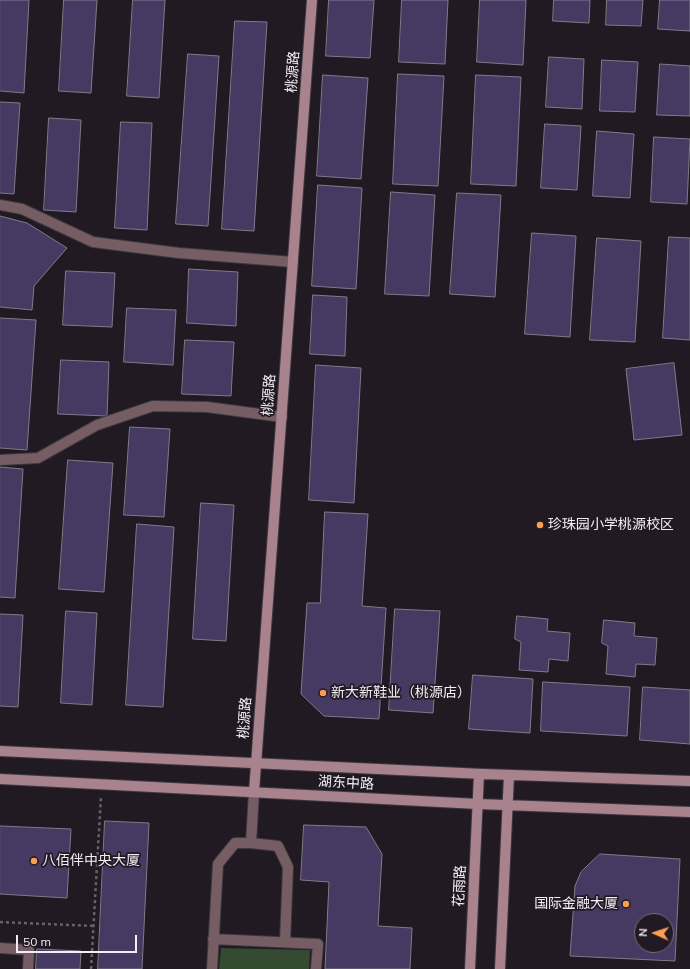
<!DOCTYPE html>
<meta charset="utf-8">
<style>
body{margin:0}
#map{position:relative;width:690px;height:969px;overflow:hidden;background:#211a23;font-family:Mulish,sans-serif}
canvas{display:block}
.north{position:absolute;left:634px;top:913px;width:40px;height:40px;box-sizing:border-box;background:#211a23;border:1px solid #756e77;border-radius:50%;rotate:273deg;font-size:11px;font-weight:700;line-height:16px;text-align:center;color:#f2edf4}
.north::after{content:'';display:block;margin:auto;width:14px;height:18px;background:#fb9e52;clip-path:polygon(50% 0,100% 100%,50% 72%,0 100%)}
.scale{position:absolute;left:16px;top:935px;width:121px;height:18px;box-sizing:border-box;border:2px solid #f2edf4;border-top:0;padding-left:5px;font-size:12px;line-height:14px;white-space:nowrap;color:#f2edf4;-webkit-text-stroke:3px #211a23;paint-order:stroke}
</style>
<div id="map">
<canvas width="690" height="969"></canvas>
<div class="north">N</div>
<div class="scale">50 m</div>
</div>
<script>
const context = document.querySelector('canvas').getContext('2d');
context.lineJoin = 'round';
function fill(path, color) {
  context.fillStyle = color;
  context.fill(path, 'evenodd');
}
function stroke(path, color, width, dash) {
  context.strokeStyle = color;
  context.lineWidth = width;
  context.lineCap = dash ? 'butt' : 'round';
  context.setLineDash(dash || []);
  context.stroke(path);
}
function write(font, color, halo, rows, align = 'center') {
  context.font = font + ' Mulish,"Noto Sans SC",sans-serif';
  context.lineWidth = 3.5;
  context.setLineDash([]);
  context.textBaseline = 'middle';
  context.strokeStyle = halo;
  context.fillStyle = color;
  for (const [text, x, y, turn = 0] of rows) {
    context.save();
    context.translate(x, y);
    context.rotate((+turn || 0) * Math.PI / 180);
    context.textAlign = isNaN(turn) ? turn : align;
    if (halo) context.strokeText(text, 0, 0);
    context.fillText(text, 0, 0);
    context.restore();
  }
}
fill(new Path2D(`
 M221,948L310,950L309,969H219Z`), '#344a31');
const building = new Path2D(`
 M0,0H29L24,93L0,91Z
 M64,0H97L91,93L59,91Z
 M133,0H165L159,98L127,96Z
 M329,0H374L370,58L326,56Z
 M402,0H448L445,64L399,62Z
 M480,0H526L523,65L477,62Z
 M554,0H590L589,23L553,21Z
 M607,0H643L641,26L606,25Z
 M660,0H690V31L658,29Z
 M235,21L267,22L254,231L222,229Z
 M188,54L219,56L208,226L176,224Z
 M549,57L584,59L582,109L546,107Z
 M602,60L638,62L635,112L600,111Z
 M660,64L690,66V116L657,115Z
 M398,74L444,76L438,186L393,184Z
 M323,75L368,78L361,179L317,176Z
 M476,75L521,77L516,186L471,184Z
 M0,102L20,103L14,194L0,193Z
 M49,118L81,120L76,212L44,210Z
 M121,122L152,123L147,230L115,228Z
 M545,124L581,126L577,190L541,188Z
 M597,131L634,134L630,198L593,196Z
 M654,137L690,139L687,204L651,202Z
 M318,185L362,188L356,289L312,286Z
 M391,192L435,195L429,296L385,294Z
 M457,193L501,195L495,297L450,294Z
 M0,216L27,223L67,248L34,286L32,310L0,307Z
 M532,233L576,236L570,337L525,334Z
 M669,237L690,238V340L663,338Z
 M597,238L641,241L635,342L590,340Z
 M189,269L238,272L236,326L187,323Z
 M66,271L115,273L112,327L63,325Z
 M313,295L347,297L345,356L310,354Z
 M127,308L176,310L173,365L124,362Z
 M0,318L36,320L27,450L0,448Z
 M185,340L234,342L231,396L182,394Z
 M61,360L109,362L107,416L58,414Z
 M674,363L682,435L634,440L626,369Z
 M316,365L361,368L354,503L309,500Z
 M130,427L170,429L164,517L124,515Z
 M68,460L113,463L104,592L59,589Z
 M0,467L23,469L15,598L0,597Z
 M201,503L234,505L226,641L193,639Z
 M325,512L368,514L362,606L386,608L379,719L324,716L301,694L307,603H320Z
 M137,524L174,527L163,707L126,705Z
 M395,609L440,611L433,713L389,710Z
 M66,611L97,613L92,705L61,703Z
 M0,614L23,615L18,707L0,706Z
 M517,616L548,619L547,631L570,633L568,661L549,659L548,672L519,670L521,642L515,639Z
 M604,620L635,623L634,636L657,638L655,665L636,664L635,677L606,674L608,646L602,643Z
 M473,675L533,679L530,733L469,729Z
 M543,682L630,687L627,736L541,731Z
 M643,687L690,690V744L640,740Z
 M105,821L149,823L142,969H98Z
 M304,825L366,827L382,854L378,926L412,928L410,969H325L329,882L301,880Z
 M0,826L71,829L67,898L0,894Z
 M600,854L680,859L675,961L570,956L575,886L581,872ZM642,921H666V945H642Z
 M37,949L81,951L80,969H36Z`);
fill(building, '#463962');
stroke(building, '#7f7c89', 1);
const street = new Path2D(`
 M0,205L22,209L93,242L179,253L293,262
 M0,460L38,458L97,425L153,406L207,407L282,417
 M251,843L278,846L288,867L285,942
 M213,939L318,944L316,969
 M0,948L29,950L28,969
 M212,969L218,864L235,843H251L254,792`);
const secondary = new Path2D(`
 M0,751L483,774L690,781
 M0,779L478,804L690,812
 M254,792L312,0
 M470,969L479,774
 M500,969L509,775`);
stroke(street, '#3e3840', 12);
stroke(secondary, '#3e3840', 12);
stroke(new Path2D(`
 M0,922L93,926
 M91,969L101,796`), '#68616a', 2.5, [3, 3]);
stroke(street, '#755d63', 10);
stroke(secondary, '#a8828c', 10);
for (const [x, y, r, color] of [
 [540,525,4,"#fb9e52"],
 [323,693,4,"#fb9e52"],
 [34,861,4,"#fb9e52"],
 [626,904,4,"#fb9e52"]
]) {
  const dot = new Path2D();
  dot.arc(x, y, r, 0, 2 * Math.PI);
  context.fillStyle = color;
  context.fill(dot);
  stroke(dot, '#211a23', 1.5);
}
write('14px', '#f2edf4', '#211a23', [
 ["桃源路",293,72,-86],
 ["桃源路",269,395,-86],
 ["桃源路",245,718,-86],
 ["湖东中路",346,783,3],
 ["花雨路",460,886,-87]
]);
write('14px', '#f2edf4', '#211a23', [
 ["珍珠园小学桃源校区",548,525],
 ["新大新鞋业（桃源店）",331,693],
 ["八佰伴中央大厦",42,861],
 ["国际金融大厦",618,904,"right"]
], 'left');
</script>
